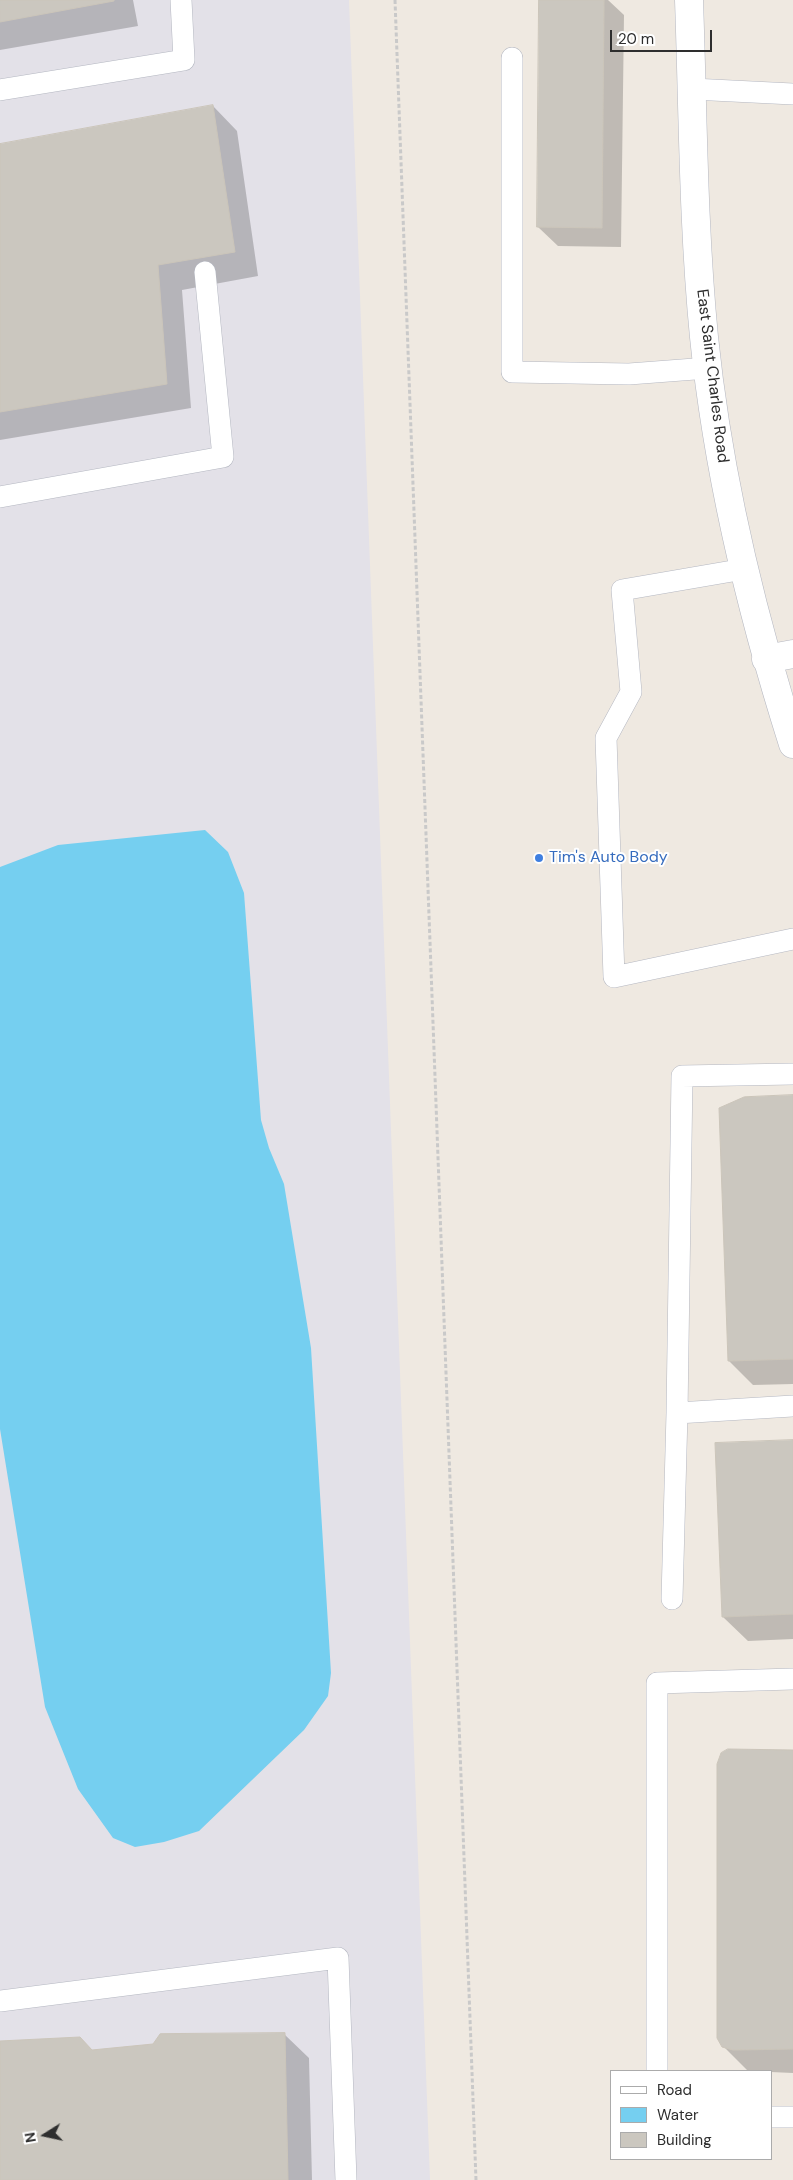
<!DOCTYPE html>
<style>
body{margin:0}
#map{position:relative;width:793px;height:2180px;overflow:hidden;background:#efe9e1;font-family:"DM Sans",sans-serif}
canvas{display:block}
.legend{position:absolute;left:610px;top:2070px;width:162px;height:90px;box-sizing:border-box;background:#fff;border:1px solid #ababab;margin:0;padding:6px 9px;list-style:none;font-size:15px;color:#2e2e2e}
.legend li{display:flex;align-items:center;gap:10px;height:25px}
.legend b{width:25px;border:1px solid #ababab}
.north{position:absolute;left:20px;top:2110px;width:50px;height:50px;-webkit-text-stroke:4px #fff;paint-order:stroke;rotate:260deg;font-size:14px;font-weight:700;line-height:20px;text-align:center;color:#2e2e2e}
.north::after{content:'';display:block;margin:auto;width:18px;height:22px;background:#2e2e2e;clip-path:polygon(50% 0,100% 100%,50% 72%,0 100%)}
.scale{position:absolute;left:610px;top:30px;width:102px;height:22px;box-sizing:border-box;border:2px solid #2e2e2e;border-top:0;padding-left:6px;font-size:15px;line-height:18px;white-space:nowrap;color:#2e2e2e;-webkit-text-stroke:4px #fff;paint-order:stroke}
</style>
<div id="map">
<canvas width="793" height="2180"></canvas>
<ul class="legend">
<li><b style="height:6px;background:#fff"></b>Road</li>
<li><b style="height:14px;background:#75cff0"></b>Water</li>
<li><b style="height:14px;background:#cbc7bf"></b>Building</li>
</ul>
<div class="north">N</div>
<div class="scale">20 m</div>
</div>
<script>
const context = document.querySelector('canvas').getContext('2d');
context.lineJoin = 'round';
function fill(path, color) {
  context.fillStyle = color;
  context.fill(path, 'evenodd');
}
function stroke(path, color, width, dash) {
  context.strokeStyle = color;
  context.lineWidth = width;
  context.lineCap = dash ? 'butt' : 'round';
  context.setLineDash(dash || []);
  context.stroke(path);
}
function write(font, color, halo, rows, align = 'center') {
  context.font = font + ' "DM Sans",sans-serif';
  context.lineWidth = 4;
  context.setLineDash([]);
  context.textBaseline = 'middle';
  context.strokeStyle = halo;
  context.fillStyle = color;
  for (const [text, x, y, turn = 0] of rows) {
    context.save();
    context.translate(x, y);
    context.rotate((+turn || 0) * Math.PI / 180);
    context.textAlign = isNaN(turn) ? turn : align;
    if (halo) context.strokeText(text, 0, 0);
    context.fillText(text, 0, 0);
    context.restore();
  }
}
fill(new Path2D(`
 M0,0H349L430,2180H0Z`), '#e3e1e8');
fill(new Path2D(`
 M205,830L228,852L244,893L261,1120L269,1148L284,1184L311,1348L331,1673L328,1696L304,1730L199,1831L164,1842L135,1847L113,1838L78,1789L45,1707L0,1429V867L58,845Z`), '#75cff0');
fill(new Path2D(`
 M0,0H133L138,26L0,50Z
 M540,0H608L624,15L621,247L558,246L538,227Z
 M213,106L237,131L258,276L182,290L191,408L0,440V146Z
 M793,1097V1384L753,1385L729,1361Z
 M793,1441V1639L748,1641L723,1617Z
 M729,1750H793V2073L748,2071L723,2046Z
 M284,2034L309,2058L312,2180H0V2043L92,2052Z`), '#0003');
const building = new Path2D(`
 M0,0H114V1L0,22Z
 M539,0H604L602,228L537,227Z
 M213,105L235,252L158,265L167,384L0,412V144Z
 M793,1095V1359L728,1361L719,1108L744,1097Z
 M793,1440V1614L722,1617L715,1443Z
 M728,1749L793,1750V2049L733,2050L722,2047L717,2038V1764L721,1753Z
 M285,2033L288,2180H0V2041L80,2037L92,2050L153,2044L160,2034Z`);
fill(building, '#cbc7bf');
stroke(building, '#cbc5ba', 1);
const service = new Path2D(`
 M512,58V372L629,374L708,368
 M692,89L793,94
 M0,90L184,60L181,0
 M0,497L223,457L205,272
 M744,569L622,590L631,692L606,738L614,977L793,939
 M677,1413L682,1076L793,1074
 M672,1599L677,1413L793,1406
 M0,2001L338,1958L346,2180
 M657,2071V1683L793,1679
 M772,2117H793`);
const minor = new Path2D(`
 M766,659L793,654`);
const tertiary = new Path2D(`
 M689,0C693,112 693,225 704,337C718,475 751,612 793,744`);
stroke(service, '#b4b7c1', 22);
stroke(minor, '#b4b7c1', 29);
stroke(tertiary, '#b4b7c1', 29);
stroke(new Path2D(`
 M395,0L476,2180`), '#c9c9c9', 3, [4, 2.5]);
stroke(service, '#fff', 21);
stroke(minor, '#fff', 28);
stroke(tertiary, '#fff', 28);
for (const [x, y, r, color] of [
 [539,858,5,"#3f7fe0"]
]) {
  const dot = new Path2D();
  dot.arc(x, y, r, 0, 2 * Math.PI);
  context.fillStyle = color;
  context.fill(dot);
  stroke(dot, '#fff', 2);
}
write('16px', '#2e2e2e', '#fff', [
 ["East Saint Charles Road",712,376,83]
]);
write('16px', '#366cbe', '#fff', [
 ["Tim's Auto Body",549,858]
], 'left');
</script>
